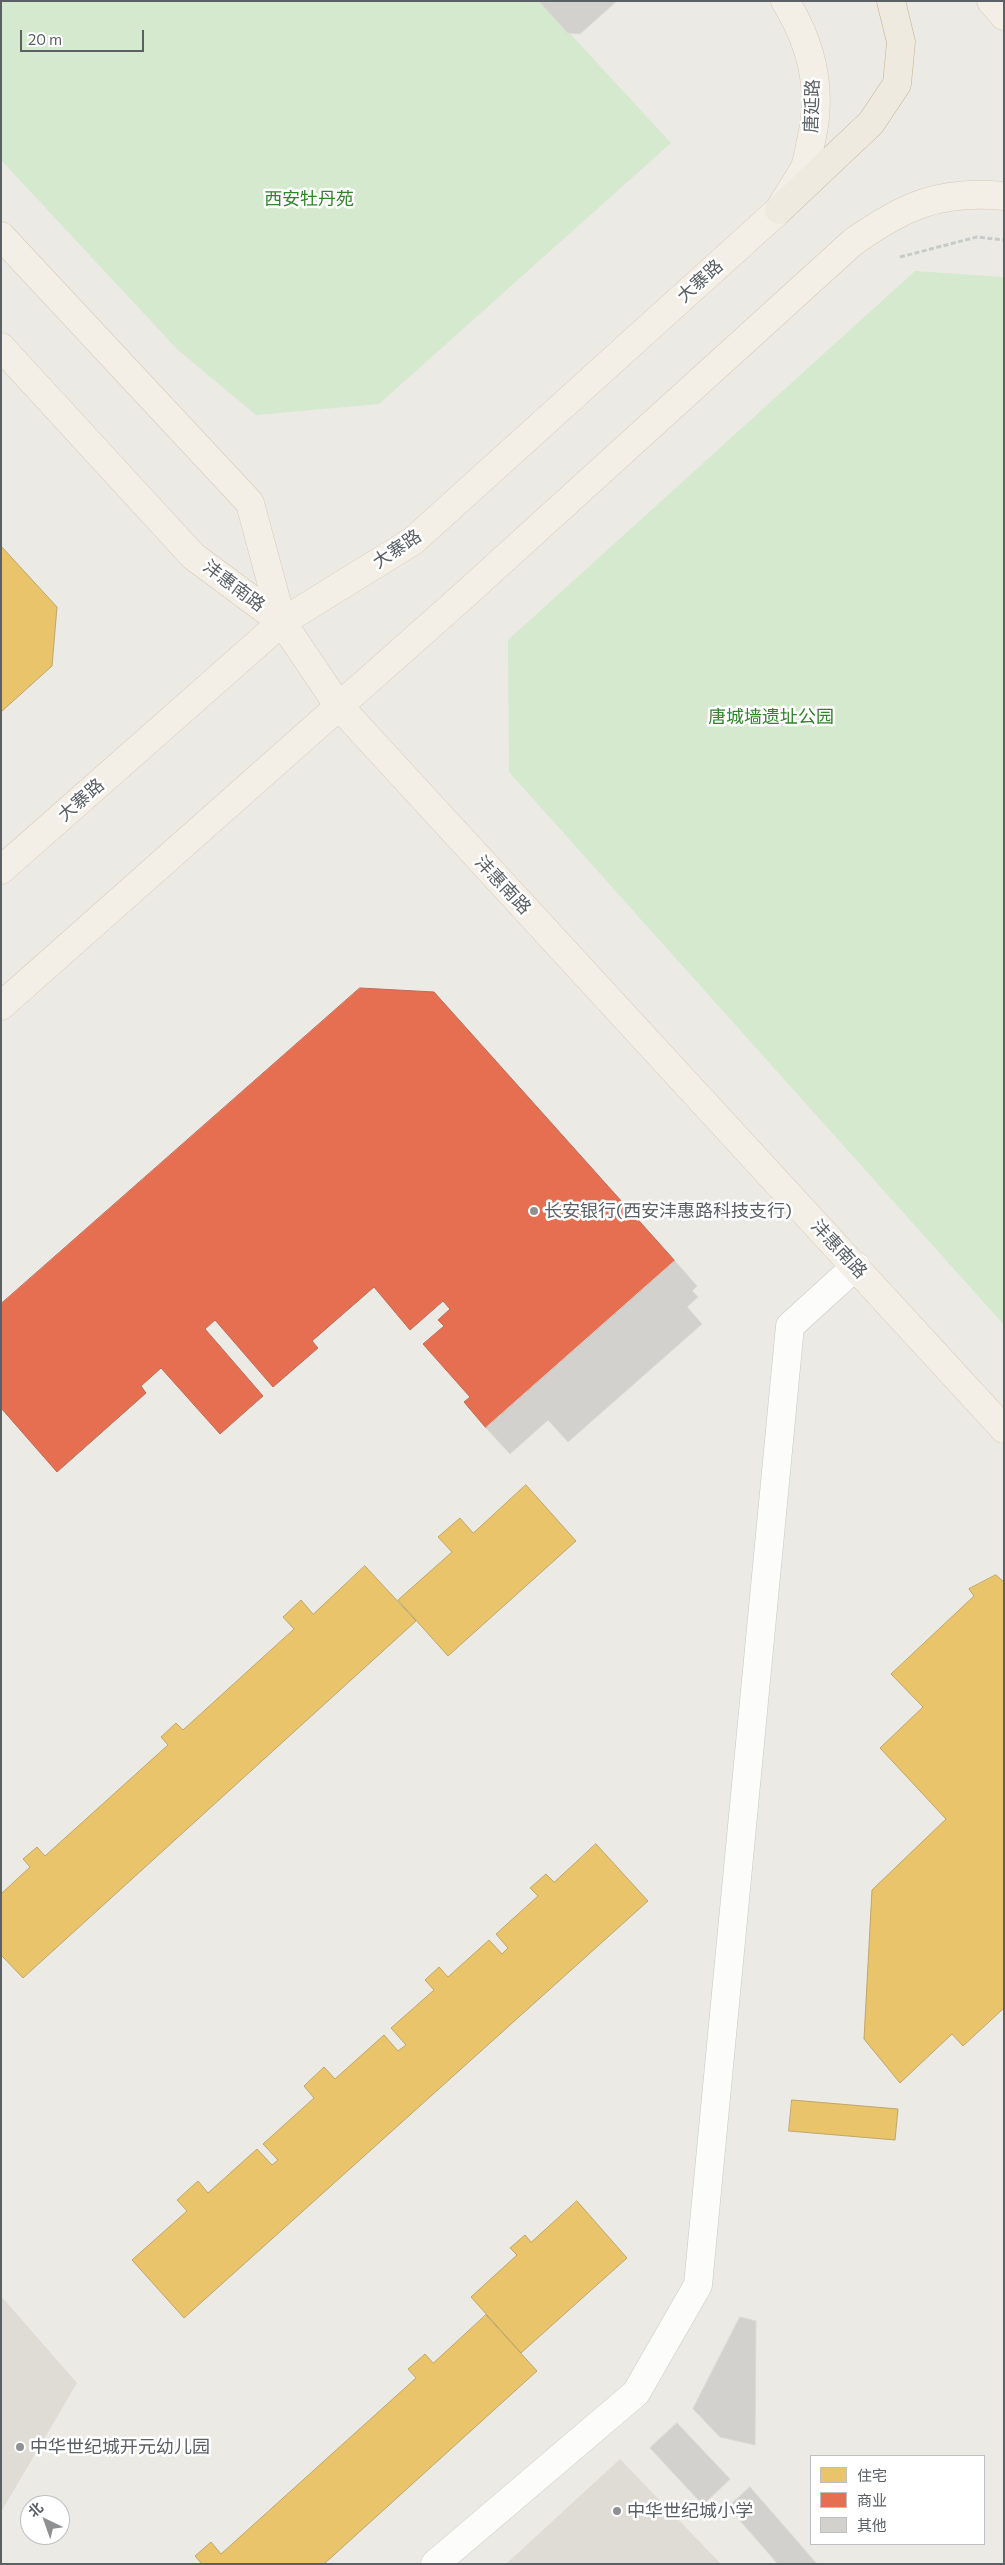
<!DOCTYPE html>
<meta charset="utf-8">
<style>
body{margin:0}
#map{position:relative;width:1005px;height:2565px;overflow:hidden;background:#eceae5;font-family:Commissioner,"Noto Sans SC",sans-serif}
canvas{display:block}
.frame{position:absolute;inset:0;border:2px solid #5b6065;pointer-events:none}
.legend{position:absolute;left:810px;top:2455px;width:175px;height:90px;box-sizing:border-box;background:#fff;border:1px solid #bdbfc1;margin:0;padding:6px 9px;list-style:none;font-size:15px;color:#5b6065}
.legend li{display:flex;align-items:center;gap:10px;height:25px}
.legend b{width:25px;border:1px solid #bdbfc1}
.north{position:absolute;left:20px;top:2495px;width:50px;height:50px;box-sizing:border-box;background:#fff;border:1px solid #bdbfc1;border-radius:50%;rotate:318deg;font-size:14px;font-weight:700;line-height:20px;text-align:center;color:#5b6065}
.north::after{content:'';display:block;margin:auto;width:18px;height:22px;background:#8e9092;clip-path:polygon(50% 0,100% 100%,50% 72%,0 100%)}
.scale{position:absolute;left:20px;top:30px;width:124px;height:22px;box-sizing:border-box;border:2px solid #5b6065;border-top:0;padding-left:6px;font-size:15px;line-height:18px;white-space:nowrap;color:#5b6065;-webkit-text-stroke:4px #fff;paint-order:stroke}
</style>
<div id="map">
<canvas width="1005" height="2565"></canvas>
<div class="frame"></div>
<ul class="legend">
<li><b style="height:14px;background:#e9c46a"></b>住宅</li>
<li><b style="height:14px;background:#e76f51"></b>商业</li>
<li><b style="height:14px;background:#d2d1ce"></b>其他</li>
</ul>
<div class="north">北</div>
<div class="scale">20 m</div>
</div>
<script>
const context = document.querySelector('canvas').getContext('2d');
context.lineJoin = 'round';
function fill(path, color) {
  context.fillStyle = color;
  context.fill(path, 'evenodd');
}
function stroke(path, color, width, dash) {
  context.strokeStyle = color;
  context.lineWidth = width;
  context.lineCap = dash ? 'butt' : 'round';
  context.setLineDash(dash || []);
  context.stroke(path);
}
function write(font, color, halo, rows, align = 'center') {
  context.font = font + ' Commissioner,"Noto Sans SC",sans-serif';
  context.lineWidth = 5;
  context.setLineDash([]);
  context.textBaseline = 'middle';
  context.strokeStyle = halo;
  context.fillStyle = color;
  for (const [text, x, y, turn = 0] of rows) {
    context.save();
    context.translate(x, y);
    context.rotate((+turn || 0) * Math.PI / 180);
    context.textAlign = isNaN(turn) ? turn : align;
    if (halo) context.strokeText(text, 0, 0);
    context.fillText(text, 0, 0);
    context.restore();
  }
}
fill(new Path2D(`
 M1,2296L77,2383L1,2512Z
 M620,2459L721,2564H506Z`), '#dfdcd5');
fill(new Path2D(`
 M1,1H540L671,143L379,404L256,415L177,349L1,160Z
 M915,271L1004,277V1325L509,772L508,640Z`), '#d4e9ce');
const homes = new Path2D(`
 M1,546L57,607L52,666L1,712Z
 M526,1485L576,1541L448,1656L398,1600L452,1552L438,1537L460,1518L473,1533Z
 M365,1566L416,1621L23,1978L1,1955V1894L30,1867L23,1859L37,1847L45,1856L168,1745L161,1737L176,1723L183,1730L294,1629L283,1617L301,1600L313,1614Z
 M996,1575L1004,1582V2008L963,2046L952,2034L900,2083L864,2039L872,1890L946,1819L880,1748L923,1707L891,1674L974,1596L969,1589Z
 M596,1844L648,1901L184,2318L132,2260L187,2211L177,2200L198,2181L208,2193L257,2149L272,2165L278,2160L263,2144L314,2098L304,2086L324,2067L335,2079L384,2035L398,2051L406,2045L391,2028L434,1990L425,1980L439,1967L448,1977L489,1940L502,1954L508,1948L496,1934L538,1896L530,1888L546,1874L554,1882Z
 M792,2100L898,2109L895,2140L789,2131Z
 M577,2201L627,2258L521,2353L471,2297L517,2255L510,2248L525,2235L531,2242Z
 M486,2315L537,2371L324,2564H202L195,2556L211,2542L221,2554L416,2378L408,2369L425,2354L433,2363Z`);
fill(homes, '#e9c46a');
stroke(homes, '#bea668', 1);
const shops = new Path2D(`
 M360,988L434,992L675,1261L486,1428L464,1402L470,1397L423,1344L444,1326L438,1320L450,1309L443,1301L410,1330L374,1287L312,1341L318,1348L273,1387L215,1320L205,1329L263,1396L220,1434L161,1368L141,1386L146,1393L57,1472L1,1408V1304Z`);
fill(shops, '#e76f51');
stroke(shops, '#bd6a57', 1);
const building = new Path2D(`
 M539,1H617L580,34L568,33Z
 M675,1261L697,1286L692,1291L698,1297L687,1307L702,1324L568,1442L548,1420L510,1454L486,1428Z
 M740,2317L756,2321L755,2445L720,2437L693,2409Z
 M677,2423L730,2479L703,2505L650,2448Z
 M750,2487L817,2564H778L728,2507Z`);
fill(building, '#d2d1ce');
stroke(building, '#dcd9d4', 1);
const minor = new Path2D(`
 M435,2564L636,2393L698,2285L790,1326L856,1266`);
const major = new Path2D(`
 M991,1L1004,16
 M1,236L250,503L282,622
 M1,347L193,556L282,622L338,705L1004,1429
 M1,870L282,622L413,541L779,210C787,196 797,182 805,167C808,159 809,149 811,141C823,91 812,44 785,1
 M1,1006L460,599L853,242C904,206 939,190 1004,196`);
const highway = new Path2D(`
 M779,210L871,123L897,84L901,42L891,1`);
stroke(minor, '#c8c9c8', 29);
stroke(major, '#d7c8b1', 29);
stroke(highway, '#c4b092', 29);
stroke(new Path2D(`
 M900,257L977,237L1004,240`), '#c5ccc8', 3, [5, 2.5]);
stroke(minor, '#fcfcfb', 28);
stroke(major, '#f3efe7', 28);
stroke(highway, '#efeae0', 28);
for (const [x, y, r, color] of [
 [534,1211,5,"#8e9092"],
 [20,2447,5,"#8e9092"],
 [617,2511,5,"#8e9092"]
]) {
  const dot = new Path2D();
  dot.arc(x, y, r, 0, 2 * Math.PI);
  context.fillStyle = color;
  context.fill(dot);
  stroke(dot, '#fff', 2);
}
write('18px', '#5b6065', '#fff', [
 ["唐延路",812,106,-88],
 ["大寨路",700,281,-42],
 ["大寨路",397,549,-34],
 ["沣惠南路",234,586,37],
 ["大寨路",81,800,-41],
 ["沣惠南路",503,885,47],
 ["沣惠南路",839,1249,47]
]);
write('18px', '#31832c', '#fff', [
 ["西安牡丹苑",309,199],
 ["唐城墙遗址公园",771,717]
]);
write('18px', '#5b6065', '#fff', [
 ["长安银行(西安沣惠路科技支行)",544,1211],
 ["中华世纪城开元幼儿园",30,2447],
 ["中华世纪城小学",627,2511]
], 'left');
</script>
